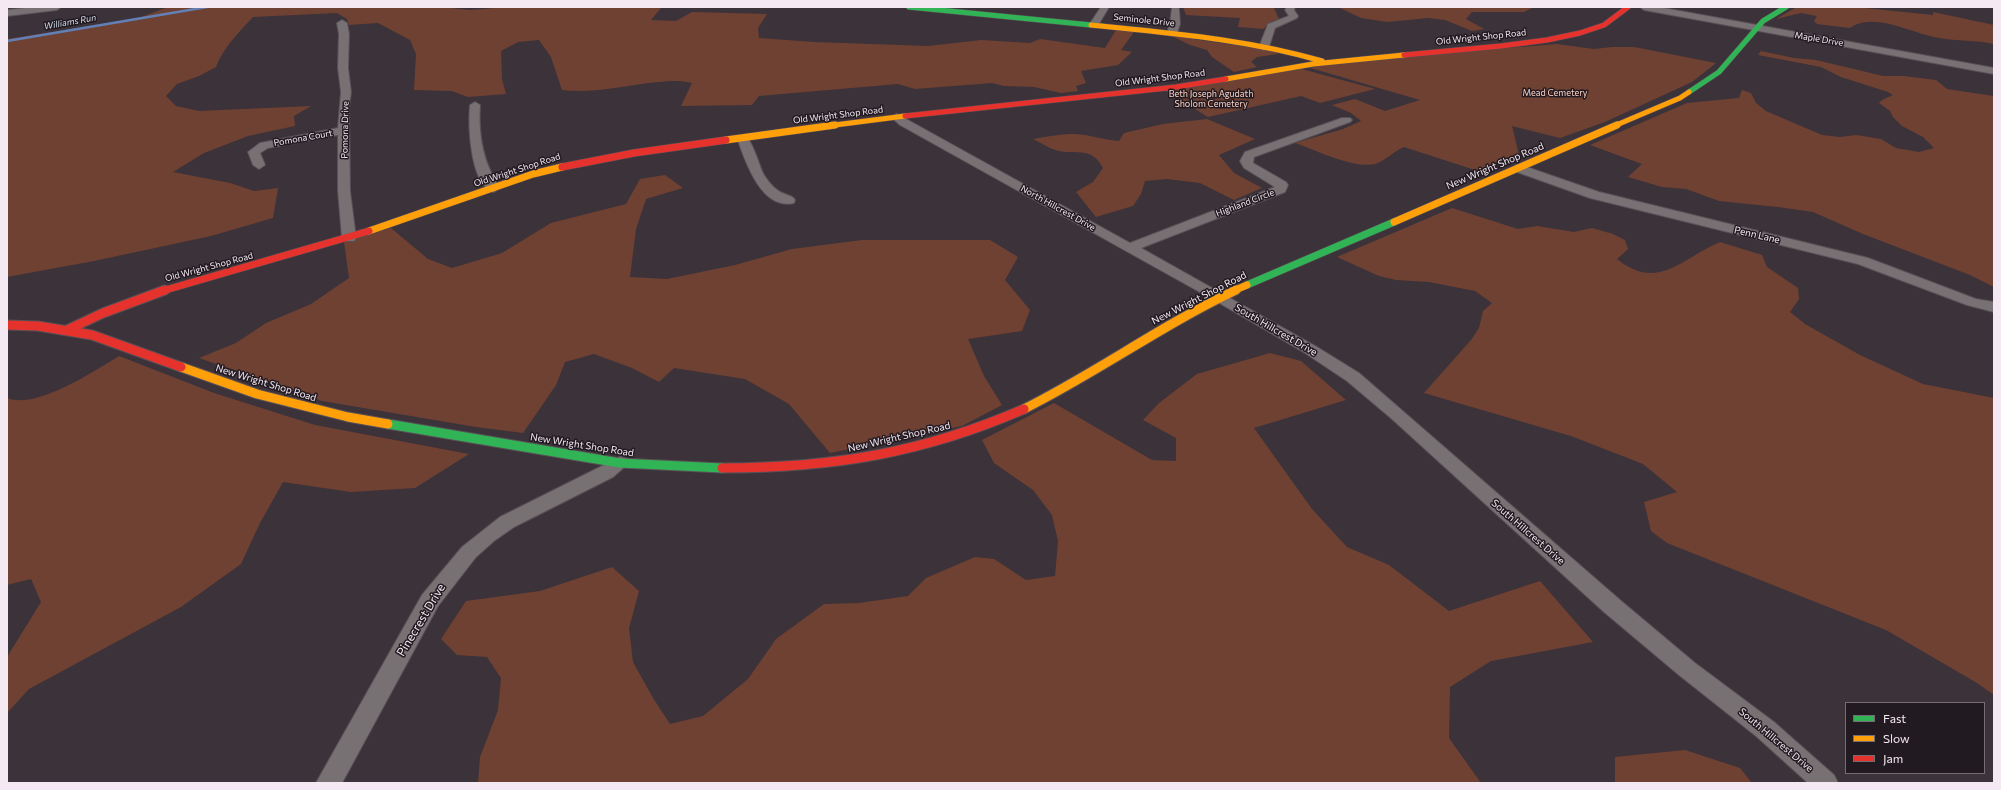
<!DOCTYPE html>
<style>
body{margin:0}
#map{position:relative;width:2001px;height:790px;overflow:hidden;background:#3c323a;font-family:Commissioner,sans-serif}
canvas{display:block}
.frame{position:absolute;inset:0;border:8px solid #f4e8f2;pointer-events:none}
.legend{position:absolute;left:1845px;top:702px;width:140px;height:72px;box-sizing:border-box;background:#221a21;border:1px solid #766c75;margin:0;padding:5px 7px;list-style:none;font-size:12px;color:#f4e8f2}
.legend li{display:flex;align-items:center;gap:8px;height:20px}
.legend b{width:20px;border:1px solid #766c75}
</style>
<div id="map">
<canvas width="2001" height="790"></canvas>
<div class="frame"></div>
<ul class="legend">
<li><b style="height:5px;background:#30b455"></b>Fast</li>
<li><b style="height:5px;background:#ff9f0a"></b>Slow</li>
<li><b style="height:5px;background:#e5322d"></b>Jam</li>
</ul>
</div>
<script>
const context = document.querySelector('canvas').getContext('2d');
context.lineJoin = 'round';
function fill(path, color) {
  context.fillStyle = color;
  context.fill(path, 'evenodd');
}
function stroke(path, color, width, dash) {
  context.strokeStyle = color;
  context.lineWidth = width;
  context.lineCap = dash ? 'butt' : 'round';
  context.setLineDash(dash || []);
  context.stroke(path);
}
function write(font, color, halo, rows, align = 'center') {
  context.font = font + ' Commissioner,sans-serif';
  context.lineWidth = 3;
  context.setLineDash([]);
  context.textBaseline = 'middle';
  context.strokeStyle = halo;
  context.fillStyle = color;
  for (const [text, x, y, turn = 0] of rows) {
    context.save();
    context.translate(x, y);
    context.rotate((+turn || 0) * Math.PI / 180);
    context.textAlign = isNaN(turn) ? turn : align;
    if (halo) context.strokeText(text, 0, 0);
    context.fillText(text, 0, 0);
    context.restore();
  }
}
fill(new Path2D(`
 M168,7H441L470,10L508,7L661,8L651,20L676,21L692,12L767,14L758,28L759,38L814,42L928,46L981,40L1030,43L1040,39L1105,48L1116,30L1134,32L1121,50L1132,52L1118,65L1081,71L1086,83L1076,86L1078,91L1061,93L1034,87L1004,86L992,83L915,89L898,84L759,96L752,105L681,106L692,83C680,80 670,81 658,82C626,85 594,94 562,90L551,57L539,40L518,42L501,51L502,79L506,94L468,97L452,91L414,90L416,54L410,40L378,23L349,25L347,19L337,13L253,17C239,32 223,48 216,67L199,76L177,84L166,96L176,106L199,111L311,106L294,116L295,126L248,136L204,153L173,172L230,183L254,191L278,188L273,218L211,236L94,261L7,277V39L136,19Z
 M1183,7H1269L1274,8L1279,19L1272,21L1263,29L1238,27L1240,18L1186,15Z
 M1338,7H1552L1532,8L1524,12H1472L1466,19L1484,29L1472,31L1445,20L1428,18L1387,22L1361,18Z
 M1797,7H1855L1933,15V12L1994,25V44C1976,40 1957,41 1939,38C1913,34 1874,11 1850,28L1817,24L1814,21L1817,16L1801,13L1776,19Z
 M1172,36L1277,51L1278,54L1257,57L1251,62L1257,67L1234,72L1212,57L1207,50L1190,45Z
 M1557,44L1594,49L1612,47H1634L1716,63L1692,82L1605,122L1560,138L1512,126L1519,155L1478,171L1404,147C1394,151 1385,161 1375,164C1353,169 1316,150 1295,143L1343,129L1361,121L1351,113L1332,105L1355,99L1385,111L1420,100L1307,67L1386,58Z
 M1761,51L1794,58L1816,60L1883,76H1904L1936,80L1947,89L1994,96V287L1970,275L1863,234L1813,212L1778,207L1719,201L1686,189L1662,187L1628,177L1642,164L1590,145L1687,103L1739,98L1742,90L1751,93L1756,103L1766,111L1822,135L1840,137L1856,135L1881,139L1896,148L1919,152L1934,148L1923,137L1902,126L1893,117L1890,111L1879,103L1882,100L1893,95L1888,92L1841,77L1821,67L1758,55Z
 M1298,68L1375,89L1320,103L1301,96L1208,117L1166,91Z
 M1207,119L1255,139L1219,155L1234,173L1262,188L1234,200L1200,183L1167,179L1145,181L1141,194L1133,206L1096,217L1076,192L1093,182L1103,168C1091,146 1078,155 1059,151C1050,149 1041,143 1033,139C1050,136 1068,132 1085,135C1097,137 1107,140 1119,141L1124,133L1163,124Z
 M665,175L683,188L646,199L636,229L630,277L667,279L735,265L792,249L862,240H990L1018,257L1005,280L1030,310L1022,331L968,339L984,376L1002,405L962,426L830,453L789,404L745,379L674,368L659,382L632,368L594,354L565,362L556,385L523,433L476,427L322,401L199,358L236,343L266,323L311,304L349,278L344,242L391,228L428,259L452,268L502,253L551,223L626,204L640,179Z
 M1452,208L1518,229L1537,226L1574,232L1592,228L1613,234L1625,240L1628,249L1617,259C1658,292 1682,258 1720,242L1762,255L1767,267L1798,288L1799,299L1790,312L1805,324L1860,355L1923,384L1994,398V695L1977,683L1886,630L1667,543L1651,531L1644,502L1677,492L1643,464L1571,436L1424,393L1471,340L1479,328L1483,311L1492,303L1475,291L1429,282L1396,280L1379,276L1337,257Z
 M1270,353L1301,361L1346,400L1254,428L1312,509L1347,547L1389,565L1449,611L1540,581L1593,642L1491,661L1450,687L1449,738L1481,783H478L480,757L498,710L501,678L487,657L457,655L441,639L466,601L540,591L612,567L639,591L629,628L633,662L653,698L670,724L703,716L748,679L776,639L824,604L859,603L908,596L926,578L975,557L994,559L1026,580L1055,576L1058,541L1052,515L1033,490L994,463L982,440L1054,403L1152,460L1176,461V438L1143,420L1159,403L1197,374Z
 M119,356L214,393L315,425L469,454L415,488L351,492L283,482L260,523L241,564L181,607L29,689L7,713V657L41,602L31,579L7,585V398C36,410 94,371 119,356Z
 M1685,750L1740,768L1752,783H1615V757Z`), '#6f4132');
stroke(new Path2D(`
 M7,41L207,7`), '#6280b6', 2.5);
const street = new Path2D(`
 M35,7H61L57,10L7,16V10Z
 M1101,7H1109L1097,27H1091L1089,25Z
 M1172,7H1178L1179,9L1180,24L1177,33L1172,36L1167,33L1170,24Z
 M1287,7H1295L1294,10L1298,16L1297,18L1275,28L1269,47L1264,50L1261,49L1259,47L1268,24L1289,16L1285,10Z
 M1640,7H1658L1994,68V74L1644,10Z
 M342,20L347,23L349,34L348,68L351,92L349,107L350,191L356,238L354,241H344L342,238L338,191V135L268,148L260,153L265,165L259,169L253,165L248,152L260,143L338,128L341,92L338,68L339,34L337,23Z
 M475,102L480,105C478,136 483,163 500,188L494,192C470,186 468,125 470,105Z
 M897,114L1130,243L1275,187L1244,168L1240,161L1245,152L1342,118H1350L1352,120L1350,122L1254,157L1253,163L1286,182L1288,185L1285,192L1141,248L1317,347L1359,373L1620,600L1695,663L1774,722L1834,775L1838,783H1808L1756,736L1679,675L1604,612L1392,419L1347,381L1305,353L1214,300L900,125L891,117Z
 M743,135C752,137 759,166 764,175C769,183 776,191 785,194C789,196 793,196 795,200L794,203C761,211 745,160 737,138Z
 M1518,164L1599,192L1868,258L1976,299L1994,302V312L1967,305L1858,264L1590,198L1514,171L1512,168Z
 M620,457L627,459L629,463L613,477L514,527L494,541L476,557L438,606L342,783H316L422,595L462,547L500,517Z`);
const fastFar2 = new Path2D(`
 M909,7L1091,25
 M1689,92L1719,72L1763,21L1786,7`);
const fastFar1 = new Path2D(`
 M1247,285L1394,222`);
const fast = new Path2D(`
 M388,424L620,463L722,468`);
const slowFar2 = new Path2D(`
 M1091,25C1169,33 1246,39 1322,61
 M1226,79L1313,64L1404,55
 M827,126L905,116
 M1614,126L1680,98L1689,92`);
const slowFar1 = new Path2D(`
 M726,140L835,125
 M1394,222L1617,125
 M369,231L533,174L562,167
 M1233,291L1247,285`);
const slow = new Path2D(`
 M181,367L257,394L348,417L388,424
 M1024,409C1096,373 1162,325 1236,290`);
const jamFar2 = new Path2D(`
 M1404,55L1501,46L1547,40L1580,33L1604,25L1628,7
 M905,116L1176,87L1226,79`);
const jamFar1 = new Path2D(`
 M562,167L634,153L726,140
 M162,291L369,231`);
const jam = new Path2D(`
 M7,325L38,326L92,335L181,367
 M67,330L103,313L165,290
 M722,468C831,468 923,453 1024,409`);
stroke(street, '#595057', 2);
stroke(fastFar2, '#595057', 6);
stroke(fastFar1, '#595057', 8);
stroke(fast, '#595057', 11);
stroke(slowFar2, '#595057', 6);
stroke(slowFar1, '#595057', 8);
stroke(slow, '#595057', 11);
stroke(jamFar2, '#595057', 6);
stroke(jamFar1, '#595057', 8);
stroke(jam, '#595057', 11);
fill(street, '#777173');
stroke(fastFar2, '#30b455', 5);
stroke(fastFar1, '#30b455', 7);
stroke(fast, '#30b455', 9);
stroke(slowFar2, '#ff9f0a', 5);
stroke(slowFar1, '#ff9f0a', 7);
stroke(slow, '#ff9f0a', 9);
stroke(jamFar2, '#e5322d', 5);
stroke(jamFar1, '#e5322d', 7);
stroke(jam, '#e5322d', 9);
write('9px', '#f4e8f2', '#221a21', [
 ["Seminole Drive",1144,20,6],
 ["Old Wright Shop Road",1481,37,-6],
 ["Maple Drive",1819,39,10],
 ["Old Wright Shop Road",1160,78,-7],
 ["Old Wright Shop Road",838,115,-7],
 ["Pomona Drive",345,130,-89],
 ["Pomona Court",303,138,-10],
 ["Old Wright Shop Road",517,170,-18],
 ["Highland Circle",1245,203,-21],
 ["North Hillcrest Drive",1058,208,29],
 ["Old Wright Shop Road",209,267,-15]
]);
write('italic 9px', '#d4deee', '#221a21', [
 ["Williams Run",70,22,-10]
]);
write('9px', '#fcd2c4', '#221a21', [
 ["Mead Cemetery",1555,93],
 ["Beth Joseph Agudath",1211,94],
 ["Sholom Cemetery",1211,104]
]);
write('10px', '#f4e8f2', '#221a21', [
 ["New Wright Shop Road",1495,166,-23],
 ["Penn Lane",1757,235,13],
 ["New Wright Shop Road",1199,298,-27],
 ["South Hillcrest Drive",1276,330,30],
 ["New Wright Shop Road",266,383,17],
 ["New Wright Shop Road",899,437,-13],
 ["New Wright Shop Road",582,445,9],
 ["South Hillcrest Drive",1528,532,41],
 ["South Hillcrest Drive",1776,740,40]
]);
write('12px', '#f4e8f2', '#221a21', [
 ["Pinecrest Drive",421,620,-59]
]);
</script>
